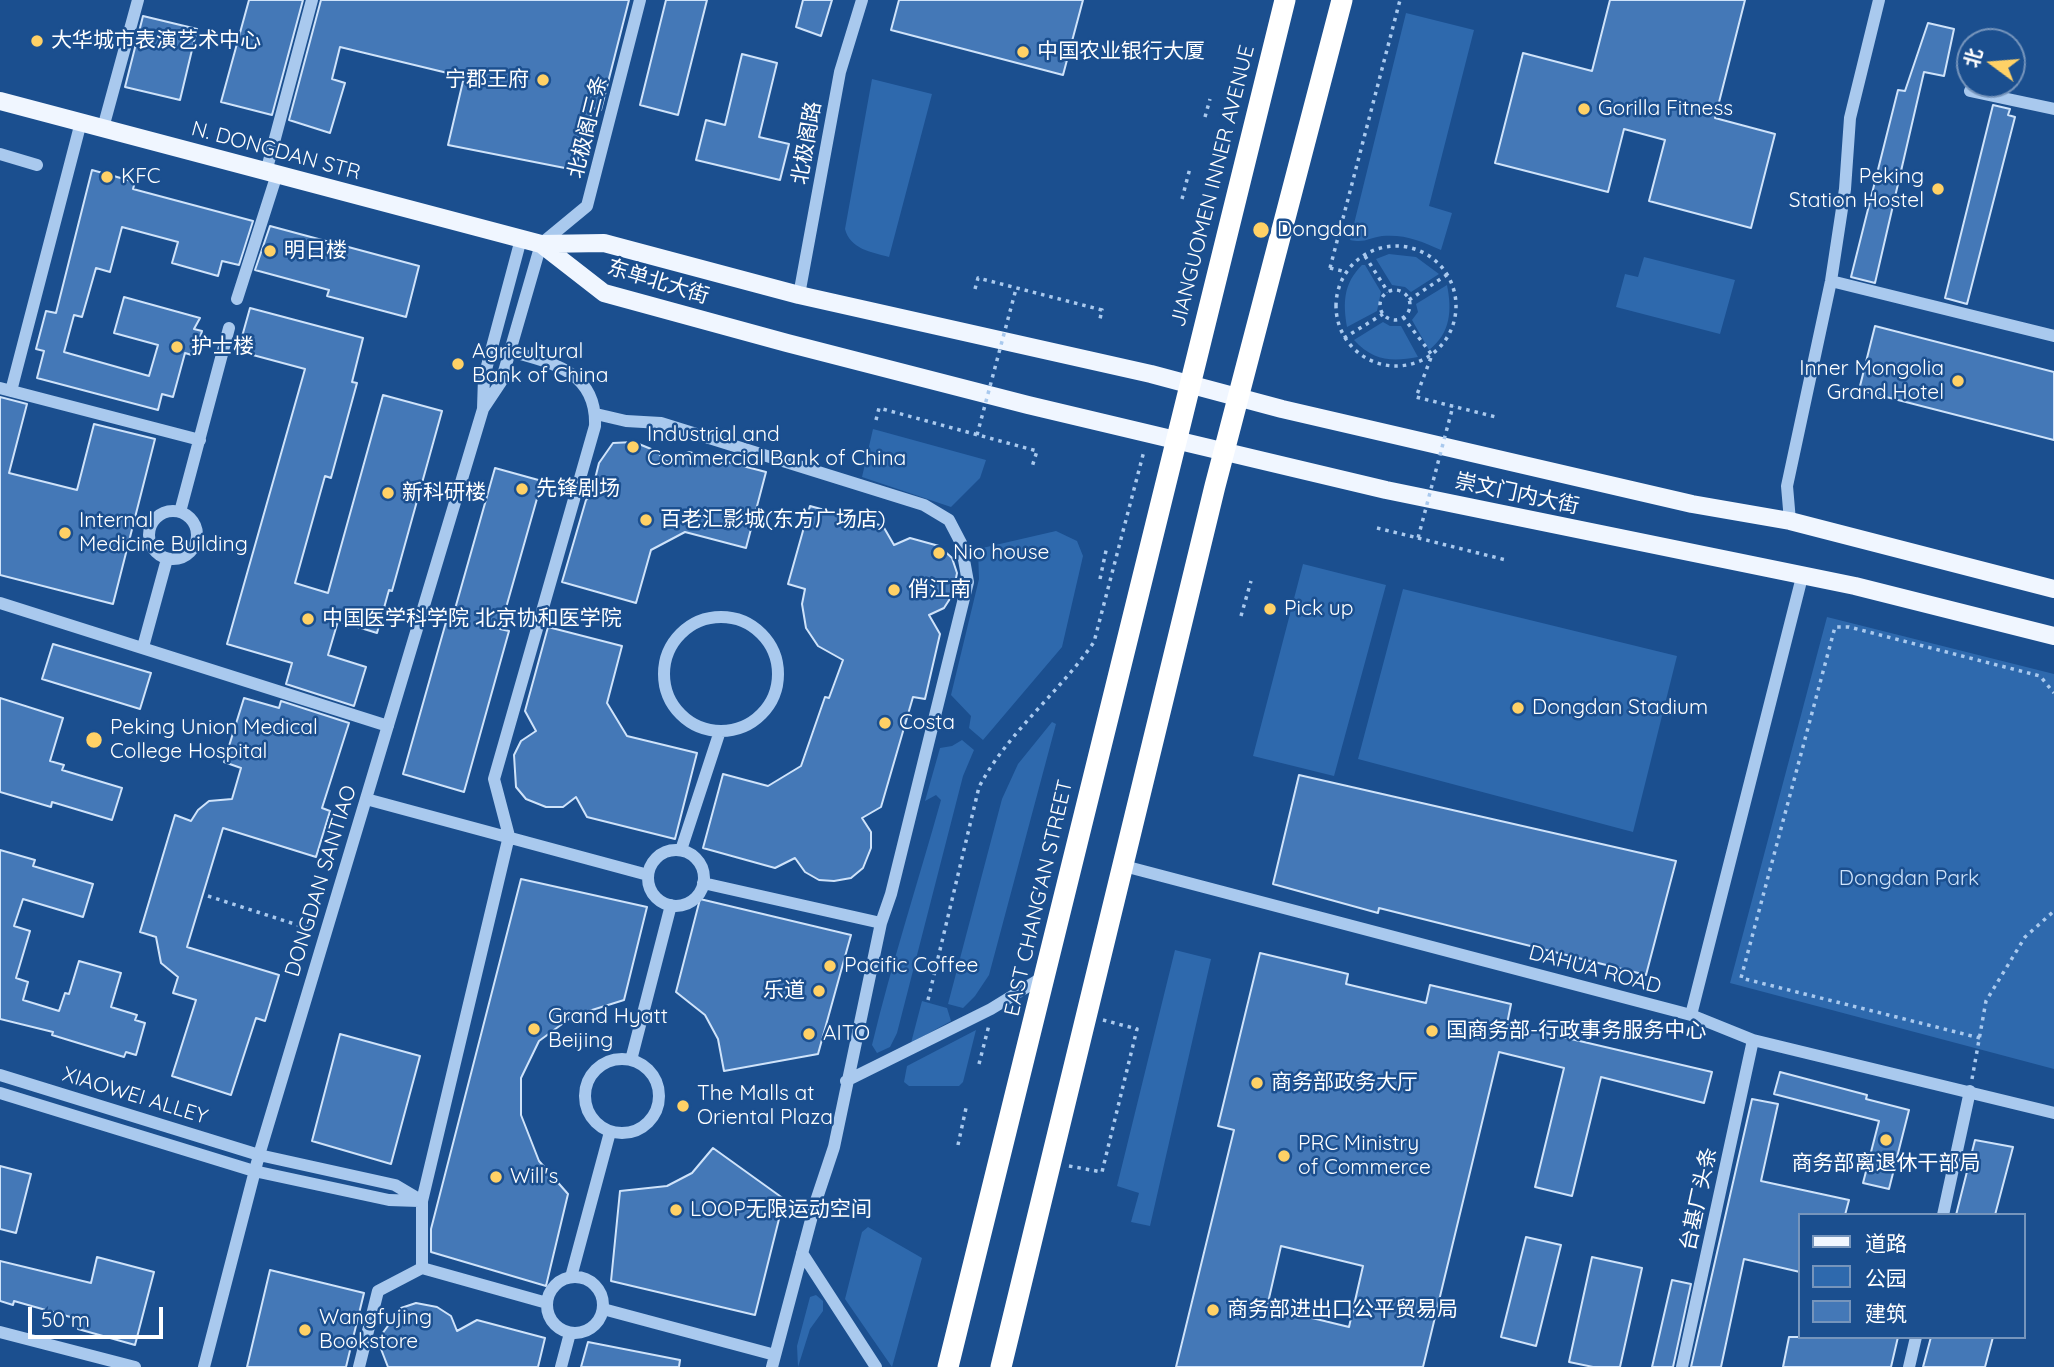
<!DOCTYPE html>
<meta charset="utf-8">
<style>
body{margin:0}
#map{position:relative;width:2054px;height:1367px;overflow:hidden;background:#1b4f8f;font-family:Quicksand,"Noto Sans SC",sans-serif}
canvas{display:block}
.legend{position:absolute;left:1798px;top:1213px;width:228px;height:126px;box-sizing:border-box;background:#1b4f8f;border:2px solid #7695bc;margin:0;padding:9px 12px;list-style:none;font-size:21px;color:#fff}
.legend li{display:flex;align-items:center;gap:14px;height:35px}
.legend b{width:35px;border:2px solid #7695bc}
.north{position:absolute;left:1956px;top:28px;width:70px;height:70px;box-sizing:border-box;background:#1b4f8f;border:2px solid #7695bc;border-radius:50%;rotate:286deg;font-size:19px;font-weight:700;line-height:28px;text-align:center;color:#fff}
.north::after{content:'';display:block;margin:auto;width:24px;height:32px;background:#ffd166;clip-path:polygon(50% 0,100% 100%,50% 72%,0 100%)}
.scale{position:absolute;left:28px;top:1307px;width:135px;height:32px;box-sizing:border-box;border:4px solid #fff;border-top:0;padding-left:9px;font-size:21px;line-height:24px;white-space:nowrap;color:#fff;-webkit-text-stroke:5px #1b4f8f;paint-order:stroke}
</style>
<div id="map">
<canvas width="2054" height="1367"></canvas>
<ul class="legend">
<li><b style="height:9px;background:#f0f6ff"></b>道路</li>
<li><b style="height:19px;background:#2e69ad"></b>公园</li>
<li><b style="height:19px;background:#4478b7"></b>建筑</li>
</ul>
<div class="north">北</div>
<div class="scale">50 m</div>
</div>
<script>
const context = document.querySelector('canvas').getContext('2d');
context.lineJoin = 'round';
function fill(path, color) {
  context.fillStyle = color;
  context.fill(path, 'evenodd');
}
function stroke(path, color, width, dash) {
  context.strokeStyle = color;
  context.lineWidth = width;
  context.lineCap = dash ? 'butt' : 'round';
  context.setLineDash(dash || []);
  context.stroke(path);
}
function write(font, color, halo, rows, align = 'center') {
  context.font = font + ' Quicksand,"Noto Sans SC",sans-serif';
  context.lineWidth = 5;
  context.setLineDash([]);
  context.textBaseline = 'middle';
  context.strokeStyle = halo;
  context.fillStyle = color;
  for (const [text, x, y, turn = 0] of rows) {
    context.save();
    context.translate(x, y);
    context.rotate((+turn || 0) * Math.PI / 180);
    context.textAlign = isNaN(turn) ? turn : align;
    if (halo) context.strokeText(text, 0, 0);
    context.fillText(text, 0, 0);
    context.restore();
  }
}
fill(new Path2D(`
 M1406,13L1474,30L1429,206L1452,213L1441,250C1421,241 1405,234 1382,236C1368,238 1366,243 1350,240Z
 M872,79L932,94L889,257C871,252 850,249 845,229Z
 M1389,254L1416,257L1439,274L1411,292L1405,287L1392,285L1376,259Z
 M1644,257L1735,280L1720,334L1616,307L1625,274L1638,277Z
 M1362,265H1365L1381,292L1377,311L1347,327C1343,303 1343,284 1362,265Z
 M1447,285C1452,310 1451,333 1429,350L1412,320L1418,312L1416,304Z
 M1383,322L1390,326H1401L1418,357C1392,362 1373,361 1354,340Z
 M873,429L986,460L980,478L951,507L862,477Z
 M1056,531L1077,541L1083,556L1062,647L983,740L969,728L971,716L951,695L979,579L978,549Z
 M1303,564L1386,585L1334,776L1253,756Z
 M1403,589L1677,656L1633,832L1358,759Z
 M1827,617L2054,674V1069L1730,983Z
 M1052,722L1056,724L989,975L975,996L963,1008L948,1004L1002,799L1018,764Z
 M962,740L974,750L963,776L897,1033L890,1047L877,1053L872,1045C892,962 918,882 941,800L936,795L925,801L940,748L952,746Z
 M1175,950L1211,959L1150,1226L1131,1222L1139,1193L1117,1186Z
 M922,1001L947,1008L951,1021L911,1043Z
 M976,1030L963,1082L959,1086H909L904,1082L907,1066Z
 M868,1227L922,1258L892,1367L845,1299L862,1232Z
 M816,1295L823,1301V1311L810,1329L798,1367L797,1346L810,1297Z`), '#2e69ad');
const building = new Path2D(`
 M249,0H303L272,115L221,102Z
 M321,0H629L601,110L593,108L575,170L448,145L464,77L340,47L332,79L345,83L330,133L289,120Z
 M666,0H707L678,115L640,105Z
 M803,0H832L821,36L796,27Z
 M899,0H1083L1063,75L891,30Z
 M1610,0H1745L1715,118L1775,134L1751,228L1649,201L1665,140L1624,129L1608,192L1495,163L1523,53L1592,71Z
 M143,16L197,29L180,100L125,87Z
 M1928,23L1954,29L1944,76L1924,72L1875,283L1851,277L1898,90L1905,91Z
 M742,54L777,63L759,137L789,144L780,180L696,160L706,120L725,125Z
 M1993,105L2010,109L2008,115L2015,117L1967,304L1945,298Z
 M92,170L135,182L133,189L253,221L239,265L222,261L218,276L172,263L178,242L122,227L110,272L96,268L82,317L74,315L64,352L149,376L158,345L114,333L124,297L200,318L194,329L202,331L195,356L185,353L173,397L162,394L158,410L37,378L44,351L36,349L46,311L56,313Z
 M270,226L419,266L406,317L327,296L329,290L255,270Z
 M250,308L363,338L352,382L357,383L331,478L325,476L295,583L328,593L383,395L442,411L392,591L389,590L377,633L338,621L328,655L366,667L354,706L286,684L292,663L227,644L305,369L238,351Z
 M1875,326L2054,372V440L1859,390Z
 M0,397L27,404L9,473L77,490L94,424L155,439L113,604L0,575Z
 M634,442L656,451L667,462L689,452L766,472L746,548L685,532L651,550L636,603L562,582L586,500L602,489L595,479L599,463L613,443Z
 M495,468L542,481L500,629L509,631L464,792L403,774L448,615L453,616Z
 M810,506L883,526L894,545L910,538L939,546L952,558L957,573L953,594L944,608L929,615L940,634L925,699L913,697L881,807L862,818L871,832V848L863,868L851,878L834,881L819,880L805,872L795,858L775,868L703,848L723,774L768,786L801,766L825,697L829,698L843,660L818,646L806,628L802,604L805,589L788,584Z
 M548,627L622,646L607,703L627,736L697,753L675,839L587,817L576,797L563,807H546L526,799L516,787L514,755L521,741L536,731L525,711Z
 M53,644L151,673L140,709L42,679Z
 M0,698L63,718L50,761L64,765L62,770L122,788L112,820L52,802L51,807L0,792Z
 M244,698L279,708L281,701L349,723L322,808L330,811L316,857L223,828L187,947L279,975L265,1021L256,1018L231,1095L172,1076L196,1000L173,993L178,977L161,963L156,937L140,932L175,815L191,821L198,810L209,801L232,799L241,768L224,762Z
 M1299,775L1676,861L1646,975L1379,908L1378,913L1273,884Z
 M0,850L35,860L33,866L93,884L83,917L23,899L14,926L30,931L16,978L28,982L23,1000L59,1011L65,993L69,994L79,961L121,973L111,1007L137,1015L135,1020L145,1023L136,1055L126,1052L124,1057L52,1035L53,1032L0,1019Z
 M521,879L647,907L624,1000L573,1016L539,1041L521,1078V1115L539,1161L568,1194L546,1286L431,1252V1229Z
 M700,899L851,935L818,1054L724,1071L718,1039L705,1015L676,992Z
 M1260,953L1348,974L1346,984L1426,1003L1430,985L1511,1004L1507,1024L1712,1072L1704,1103L1601,1077L1572,1196L1535,1187L1564,1068L1499,1052L1423,1367H1176L1234,1130L1218,1126ZM1281,1246L1363,1266L1349,1327L1267,1307Z
 M340,1034L420,1056L391,1164L312,1141Z
 M1780,1072L1867,1095L1866,1099L1909,1110L1889,1189L1863,1183L1879,1121L1774,1094Z
 M1752,1099L1778,1104L1761,1181L1849,1200L1845,1215H1800V1272L1744,1259L1721,1367H1691Z
 M1975,1140L2013,1147L1995,1215H1956Z
 M713,1148L784,1199L755,1315L611,1281L620,1191L667,1186L692,1173Z
 M0,1166L31,1174L16,1233L0,1229Z
 M1526,1237L1561,1245L1536,1346L1501,1337Z
 M97,1257L154,1272L135,1345L78,1329L81,1320L14,1301L13,1305L0,1301V1261L91,1283Z
 M1592,1257L1642,1268L1620,1367H1593L1569,1362Z
 M270,1270L364,1293L346,1367H247Z
 M1672,1280L1691,1284L1673,1367H1652Z
 M416,1303L437,1307L451,1316L457,1331L477,1320L545,1338L538,1367H388L381,1349L382,1334L401,1308Z
 M1789,1337H1898L1891,1367H1783Z
 M1931,1337H1993L1985,1367H1923Z
 M588,1342L680,1360L679,1367H581Z`);
fill(building, '#4478b7');
stroke(building, '#cfe3fa', 2);
stroke(new Path2D(`
 M1205,117L1210,99
 M1182,199L1190,168
 M1336 306a60 60 0 1 1 120 0a60 60 0 1 1-120 0Z
 M1365,256L1388,292
 M1330,268L1400,0
 M1330,268L1346,272
 M975,289L978,278L1102,310L1100,319
 M1380 305a15 15 0 1 1 30 0a15 15 0 1 1-30 0Z
 M1409,300L1448,274
 M1403,317L1432,355L1416,397L1496,417
 M1344,338L1383,314
 M876,420L879,408L1037,451L1032,467
 M1418,538L1506,560
 M1100,579L1107,546
 M1241,616L1251,581
 M208,896L313,930
 M928,1000L979,787C1008,732 1059,693 1094,642L1144,451
 M1980,1038L1741,978L1835,627H1849L2040,676L2054,693
 M979,1064L989,1025
 M1972,1079L1986,1001L2025,937L2054,911
 M958,1145L966,1108
 M1069,1166L1102,1172L1137,1029L1103,1020`), '#a9c9ee', 3.5, [3.5, 5]);
stroke(new Path2D(`
 M1970,91L2054,109
 M103,128L138,0
 M0,154L37,165
 M266,172L312,0
 M1831,281L2054,336
 M799,295L840,72L862,0
 M237,299L277,174
 M0,388L200,440
 M11,391L81,122
 M483,409L501,382L541,244L587,206L640,0
 M596,414L626,421L661,423L924,505L949,520L961,543L968,582L891,894L881,923L834,1147L816,1201L772,1367
 M149 535a24 24 0 1 1 48 0a24 24 0 1 1-48 0Z
 M180,512L229,328
 M1790,521L1787,486L1831,281L1845,189L1850,118L1879,0
 M0,603L388,726
 M664 674a57 57 0 1 1 114 0a57 57 0 1 1-114 0Z
 M143,647L167,559
 M366,799L648,875
 M681,850L720,731
 M648 878a28 28 0 1 1 56 0a28 28 0 1 1-56 0Z
 M1124,866L1691,1015L1753,1040L2054,1113
 M703,883L881,923
 M1691,1015L1802,577
 M585 1096a37 37 0 1 1 74 0a37 37 0 1 1-74 0Z
 M631,1060L671,905
 M0,1075L259,1155L395,1185L422,1201
 M846,1081L991,1009L1043,977
 M0,1093L254,1171L389,1200L419,1201
 M1943,1215L1970,1091
 M802,1253L876,1367
 M422,1268V1201L509,836L494,779L595,426C597,372 553,363 510,351
 M571,1277L610,1132
 M547 1305a28 28 0 1 1 56 0a28 28 0 1 1-56 0Z
 M603,1309L775,1355
 M0,1332L135,1367
 M204,1367L259,1155L483,409L484,377L521,239
 M359,1367L378,1291L422,1268L547,1303
 M561,1367L570,1333
 M1682,1367L1753,1040
 M1909,1367L1916,1337`), '#a9c9ee', 12);
stroke(new Path2D(`
 M0,101L541,244L604,243L799,295L1151,374L1282,409L1692,504L1790,521L2054,589
 M541,244L604,293L787,343L1028,405L1386,490L1855,586L2054,636`), '#f0f6ff', 18);
stroke(new Path2D(`
 M948,1367L1285,0
 M1001,1367L1215,486L1342,0`), '#fff', 21);
stroke(new Path2D(`
 M977,435L1016,289
 M1377,528L1418,538L1453,406`), '#a9c9ee', 3.5, [3.5, 5]);
for (const [x, y, r, color] of [
 [37,41,7,"#ffd166"],
 [1023,52,7,"#ffd166"],
 [543,80,7,"#ffd166"],
 [1584,109,7,"#ffd166"],
 [107,177,7,"#ffd166"],
 [1938,189,7,"#ffd166"],
 [1261,230,9,"#ffd166"],
 [270,251,7,"#ffd166"],
 [177,347,7,"#ffd166"],
 [458,364,7,"#ffd166"],
 [1958,381,7,"#ffd166"],
 [633,447,7,"#ffd166"],
 [522,489,7,"#ffd166"],
 [388,493,7,"#ffd166"],
 [646,520,7,"#ffd166"],
 [65,533,7,"#ffd166"],
 [939,553,7,"#ffd166"],
 [894,590,7,"#ffd166"],
 [1270,609,7,"#ffd166"],
 [308,619,7,"#ffd166"],
 [1518,708,7,"#ffd166"],
 [885,723,7,"#ffd166"],
 [94,740,9,"#ffd166"],
 [830,966,7,"#ffd166"],
 [819,991,7,"#ffd166"],
 [534,1029,7,"#ffd166"],
 [1432,1031,7,"#ffd166"],
 [809,1034,7,"#ffd166"],
 [1257,1083,7,"#ffd166"],
 [683,1106,7,"#ffd166"],
 [1886,1140,7,"#ffd166"],
 [1284,1156,7,"#ffd166"],
 [496,1177,7,"#ffd166"],
 [676,1210,7,"#ffd166"],
 [1213,1310,7,"#ffd166"],
 [305,1330,7,"#ffd166"]
]) {
  const dot = new Path2D();
  dot.arc(x, y, r, 0, 2 * Math.PI);
  context.fillStyle = color;
  context.fill(dot);
  stroke(dot, '#1b4f8f', 2.5);
}
write('21px', '#fff', '#1b4f8f', [
 ["大华城市表演艺术中心",51,41],
 ["中国农业银行大厦",1037,52],
 ["宁郡王府",529,80,"right"],
 ["Gorilla Fitness",1598,109],
 ["KFC",121,177],
 ["Peking",1924,177,"right"],
 ["Station Hostel",1924,201,"right"],
 ["Dongdan",1277,230],
 ["明日楼",284,251],
 ["护士楼",191,347],
 ["Agricultural",472,352],
 ["Bank of China",472,376],
 ["Inner Mongolia",1944,369,"right"],
 ["Grand Hotel",1944,393,"right"],
 ["Industrial and",647,435],
 ["Commercial Bank of China",647,459],
 ["先锋剧场",536,489],
 ["新科研楼",402,493],
 ["百老汇影城(东方广场店)",660,520],
 ["Internal",79,521],
 ["Medicine Building",79,545],
 ["Nio house",953,553],
 ["俏江南",908,590],
 ["Pick up",1284,609],
 ["中国医学科学院 北京协和医学院",322,619],
 ["Dongdan Stadium",1532,708],
 ["Costa",899,723],
 ["Peking Union Medical",110,728],
 ["College Hospital",110,752],
 ["Pacific Coffee",844,966],
 ["乐道",805,991,"right"],
 ["Grand Hyatt",548,1017],
 ["Beijing",548,1041],
 ["国商务部-行政事务服务中心",1446,1031],
 ["AITO",823,1034],
 ["商务部政务大厅",1271,1083],
 ["The Malls at",697,1094],
 ["Oriental Plaza",697,1118],
 ["PRC Ministry",1298,1144],
 ["of Commerce",1298,1168],
 ["商务部离退休干部局",1886,1164,"center"],
 ["Will's",510,1177],
 ["LOOP无限运动空间",690,1210],
 ["商务部进出口公平贸易局",1227,1310],
 ["Wangfujing",319,1318],
 ["Bookstore",319,1342]
], 'left');
write('21px', '#fff', '#1b4f8f', [
 ["北极阁三条",588,127,-76],
 ["北极阁路",807,143,-80],
 ["N. DONGDAN STR",276,151,15],
 ["JIANGUOMEN INNER AVENUE",1213,186,-76],
 ["东单北大街",658,282,17],
 ["崇文门内大街",1517,494,12],
 ["DONGDAN SANTIAO",321,881,-73],
 ["EAST CHANG'AN STREET",1039,898,-77],
 ["DAHUA ROAD",1595,970,15],
 ["XIAOWEI ALLEY",135,1096,17],
 ["台基厂头条",1699,1199,-78]
]);
write('21px', '#cfe3fa', '#1b4f8f', [
 ["Dongdan Park",1909,879]
]);
</script>
